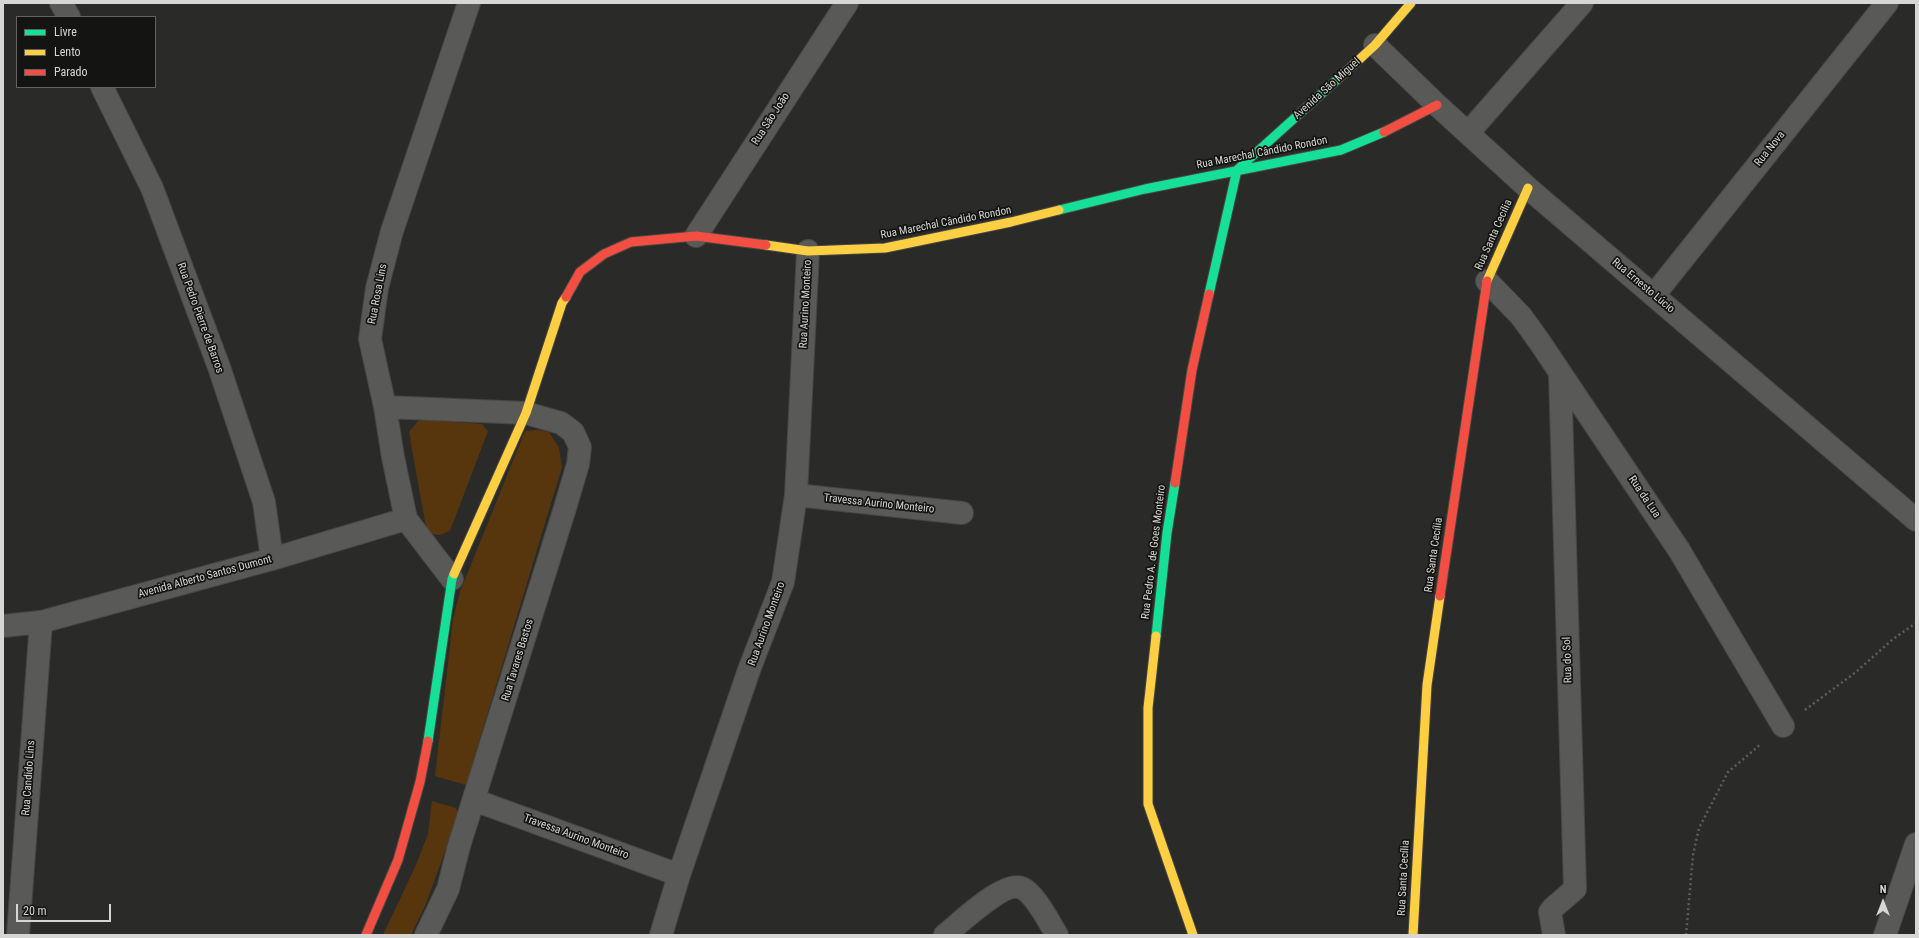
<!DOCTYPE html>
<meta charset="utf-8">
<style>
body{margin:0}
#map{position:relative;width:1919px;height:938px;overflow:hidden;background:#2a2b29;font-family:"Roboto Condensed",sans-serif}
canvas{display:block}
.frame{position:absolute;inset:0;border:4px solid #d6d7d4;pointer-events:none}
.legend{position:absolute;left:16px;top:16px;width:140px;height:72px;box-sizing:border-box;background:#141412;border:1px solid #626260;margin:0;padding:5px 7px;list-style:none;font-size:12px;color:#d6d7d4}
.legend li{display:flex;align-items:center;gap:8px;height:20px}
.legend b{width:20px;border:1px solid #626260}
.north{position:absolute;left:1863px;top:882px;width:40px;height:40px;-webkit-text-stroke:3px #141412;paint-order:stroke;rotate:0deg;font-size:11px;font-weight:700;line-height:16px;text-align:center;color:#d6d7d4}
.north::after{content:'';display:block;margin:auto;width:14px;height:18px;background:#d6d7d4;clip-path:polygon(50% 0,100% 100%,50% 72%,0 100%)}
.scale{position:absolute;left:16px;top:904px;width:95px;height:18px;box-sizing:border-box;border:2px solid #d6d7d4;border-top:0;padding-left:5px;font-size:12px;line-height:14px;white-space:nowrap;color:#d6d7d4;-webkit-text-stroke:3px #141412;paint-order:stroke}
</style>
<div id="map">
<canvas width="1919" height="938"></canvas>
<div class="frame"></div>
<ul class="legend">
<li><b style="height:5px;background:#16e098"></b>Livre</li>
<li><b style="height:5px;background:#ffcf43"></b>Lento</li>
<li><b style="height:5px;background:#f24e42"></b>Parado</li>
</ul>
<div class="north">N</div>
<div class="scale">20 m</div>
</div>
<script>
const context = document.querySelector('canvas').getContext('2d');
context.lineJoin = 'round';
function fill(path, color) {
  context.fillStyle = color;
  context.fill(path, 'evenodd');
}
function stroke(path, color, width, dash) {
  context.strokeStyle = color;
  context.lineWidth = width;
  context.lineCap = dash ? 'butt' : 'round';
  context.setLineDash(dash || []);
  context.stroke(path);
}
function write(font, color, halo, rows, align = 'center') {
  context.font = font + ' "Roboto Condensed",sans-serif';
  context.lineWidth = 3.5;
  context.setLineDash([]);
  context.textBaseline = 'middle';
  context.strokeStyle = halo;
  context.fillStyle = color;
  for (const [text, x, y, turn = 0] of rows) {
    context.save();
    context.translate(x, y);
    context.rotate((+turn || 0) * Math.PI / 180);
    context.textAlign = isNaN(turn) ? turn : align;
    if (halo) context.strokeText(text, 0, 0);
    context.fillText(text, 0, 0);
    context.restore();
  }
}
fill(new Path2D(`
 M427,420L482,424L488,431L450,531L439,535L427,533L409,432L418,421Z
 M538,430L549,432L559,448L562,467L466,785L435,776L453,619L460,592L525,431Z
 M432,801L456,808L458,816L425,906L411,935H383L416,865L428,834Z`), '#57360e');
const street = new Path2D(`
 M61,3L69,17
 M1375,45L1437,105L1528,188L1916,520
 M102,87L152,188L219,367L264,502L272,559
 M1468,133L1582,3
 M696,236L847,3
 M1487,281L1521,316L1539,341L1679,550L1783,726
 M1654,295L1887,3
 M385,407L526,413L561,423L573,432L580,447L578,464L565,508L459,846L448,889L426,935
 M796,495L962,513
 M452,579L406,519L393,457L385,407L370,339L377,288L392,231L469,3
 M3,626L41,622L272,559L406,519
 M474,800L679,875
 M18,935L41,622
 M661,935L679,875L749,670L783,582L796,495L808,251
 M945,935C959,924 1004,880 1022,888C1035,894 1049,922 1057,935
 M1554,935L1550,912L1553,908L1575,889L1560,373
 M1885,935L1916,844`);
const fast = new Path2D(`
 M1059,210L1145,189L1341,150L1384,132
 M1209,294L1237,170L1339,78
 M1156,636L1167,533L1175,483
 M428,741L452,579L454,574`);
const slow = new Path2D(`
 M1339,78L1375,45L1411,3
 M766,245L808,251L885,248L1011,222L1059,210
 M1487,281L1528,188
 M454,574L526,413L562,303L566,297
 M1156,636L1148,708V804L1193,935
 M1413,935L1427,685L1440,596`);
const jam = new Path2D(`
 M1384,132L1437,105
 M566,297L580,272L604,254L631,242L696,236L766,245
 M1175,483L1192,370L1209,294
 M1440,596L1487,281
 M366,935L398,860L420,782L428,741`);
stroke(street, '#464744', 24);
stroke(fast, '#464744', 11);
stroke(slow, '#464744', 11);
stroke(jam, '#464744', 11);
stroke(new Path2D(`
 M1805,710L1856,672L1893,639L1916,623
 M1686,935L1693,855L1699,828L1728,772L1761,744`), '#5e5e5d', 2.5, [2, 3]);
stroke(street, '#595a58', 22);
stroke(fast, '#16e098', 9);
stroke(slow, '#ffcf43', 9);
stroke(jam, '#f24e42', 9);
write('11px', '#d6d7d4', '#141412', [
 ["Avenida São Miguel",1327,89,-42],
 ["Rua São João",771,119,-57],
 ["Rua Nova",1770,149,-51],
 ["Rua Marechal Cândido Rondon",1262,153,-11],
 ["Rua Marechal Cândido Rondon",946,223,-11],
 ["Rua Santa Cecília",1494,235,-66],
 ["Rua Ernesto Lúcio",1643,286,40],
 ["Rua Rosa Lins",378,294,-79],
 ["Rua Aurino Monteiro",806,304,-87],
 ["Rua Pedro Pierre de Barros",200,318,70],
 ["Rua da Lua",1644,497,56],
 ["Travessa Aurino Monteiro",879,504,6],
 ["Rua Pedro A. de Goes Monteiro",1154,552,-83],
 ["Rua Santa Cecília",1434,555,-82],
 ["Avenida Alberto Santos Dumont",205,577,-15],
 ["Rua Aurino Monteiro",767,624,-70],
 ["Rua Tavares Bastos",518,660,-73],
 ["Rua do Sol",1568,660,-92],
 ["Rua Candido Lins",29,778,-86],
 ["Travessa Aurino Monteiro",576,837,20],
 ["Rua Santa Cecília",1404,878,-87]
]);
</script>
